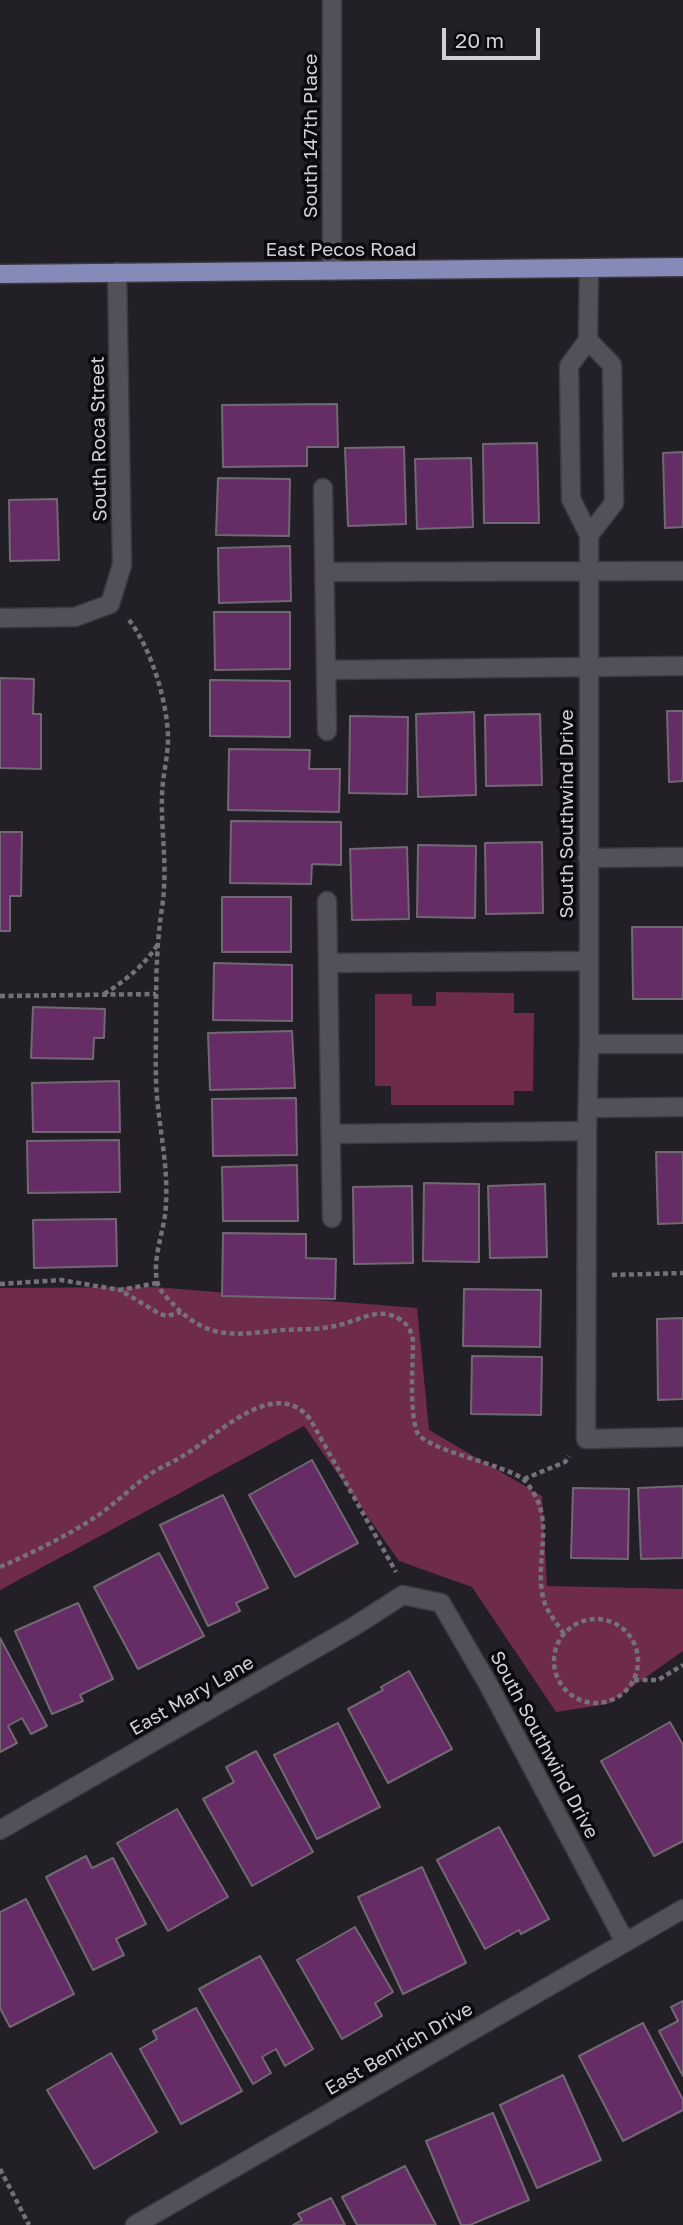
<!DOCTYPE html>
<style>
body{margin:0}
#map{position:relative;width:683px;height:2225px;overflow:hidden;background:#221f27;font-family:"Golos Text",sans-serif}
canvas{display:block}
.scale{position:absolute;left:442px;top:28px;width:98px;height:32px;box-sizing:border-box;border:4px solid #d2d0d6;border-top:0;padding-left:9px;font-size:21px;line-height:24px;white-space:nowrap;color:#d2d0d6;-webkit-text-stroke:5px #0b0a0d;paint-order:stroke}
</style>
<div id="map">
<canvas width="683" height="2225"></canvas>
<div class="scale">20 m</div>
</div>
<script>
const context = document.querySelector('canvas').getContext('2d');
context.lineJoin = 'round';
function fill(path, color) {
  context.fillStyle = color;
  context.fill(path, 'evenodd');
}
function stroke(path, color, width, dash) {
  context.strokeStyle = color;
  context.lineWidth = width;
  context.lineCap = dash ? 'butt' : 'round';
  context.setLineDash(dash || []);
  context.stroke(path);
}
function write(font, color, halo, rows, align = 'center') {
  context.font = font + ' "Golos Text",sans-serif';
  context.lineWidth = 7;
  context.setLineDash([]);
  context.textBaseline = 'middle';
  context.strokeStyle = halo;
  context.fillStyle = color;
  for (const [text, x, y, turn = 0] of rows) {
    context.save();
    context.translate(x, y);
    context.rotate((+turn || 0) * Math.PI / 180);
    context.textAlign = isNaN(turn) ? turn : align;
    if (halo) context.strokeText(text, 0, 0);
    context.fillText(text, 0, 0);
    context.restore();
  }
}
fill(new Path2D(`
 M436,992L514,993V1013H534L533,1091H514V1105H391V1086H375V994H412V1006H436Z
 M154,1287L417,1308L429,1430L542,1496L547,1586L683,1589V1651L608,1704L556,1712L472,1587L399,1561L304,1426L0,1590V1288Z`), '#6f2b4c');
const building = new Path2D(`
 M337,404L338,447H307V466L223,467L222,405Z
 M537,443L539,523H484L483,444Z
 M404,447L406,524L348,526L345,448Z
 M683,452V527L665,528L663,453Z
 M471,458L473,527L417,529L415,459Z
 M218,478L290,479L289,536L216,535Z
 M57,499L59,560L10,561L9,500Z
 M290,546L291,601L219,603L218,548Z
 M214,612H290V669L215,670Z
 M0,678L34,679L33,714H41V769L0,768Z
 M210,680L290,681V737L210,736Z
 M667,711H683V781L669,782Z
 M474,712L476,795L418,797L416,714Z
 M540,714L542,785L486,786L485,715Z
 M350,716L408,717L407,794L349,793Z
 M229,749L310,750L309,769H340L339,812L228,810Z
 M231,821L341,822V865L312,864L311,884L230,883Z
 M0,832H22L21,896H10V931H0Z
 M542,842L543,913L486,914L485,843Z
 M418,845L476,846L475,918L417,917Z
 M407,847L409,919L352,920L350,849Z
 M222,897H291V952H222Z
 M632,927H683V999H633Z
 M214,963L292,965V1021L213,1020Z
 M33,1007L105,1009L104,1038H94L93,1059L31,1058Z
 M292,1031L295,1088L210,1090L208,1033Z
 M119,1081L120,1132H33L32,1083Z
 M296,1098L297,1155L213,1156L212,1099Z
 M119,1140L120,1192L28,1193L27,1141Z
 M656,1152H683V1223L658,1224Z
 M297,1165L298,1221H223L222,1167Z
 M424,1183L479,1184V1262L423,1261Z
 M545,1184L547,1257L490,1258L488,1186Z
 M412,1186L413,1263L354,1264L353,1187Z
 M116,1219L117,1266L34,1268L33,1220Z
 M223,1233L306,1234V1258L336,1259L335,1299L222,1296Z
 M464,1289L541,1290L540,1347L463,1346Z
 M683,1318V1399L658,1400L657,1319Z
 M472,1356L542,1357L541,1415L471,1414Z
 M312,1460L358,1543L295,1577L249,1495Z
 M683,1486V1558L641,1559L638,1488Z
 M573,1488L629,1489L628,1559L571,1558Z
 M223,1495L268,1588L236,1603L240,1611L208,1626L160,1525Z
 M159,1553L204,1636L138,1669L94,1587Z
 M78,1603L113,1679L80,1695L83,1701L52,1714L15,1631Z
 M0,1638L47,1726L31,1734L22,1718L8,1726L17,1743L0,1752Z
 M409,1671L452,1749L388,1783L348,1709L383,1690L381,1687Z
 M670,1722L683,1745V1841L654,1856L601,1761Z
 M338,1723L380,1807L317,1839L274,1755Z
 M256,1751L313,1852L252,1886L203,1799L234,1782L226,1767Z
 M177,1809L228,1897L168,1931L117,1843Z
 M499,1827L549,1919L521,1934L519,1930L485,1949L437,1860Z
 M86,1856L92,1868L113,1858L146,1924L116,1939L124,1955L93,1970L46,1877Z
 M422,1867L466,1963L403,1994L358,1897Z
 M26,1899L74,1994L10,2027L0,2008V1912Z
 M355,1927L393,1992L375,2003L382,2016L342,2039L297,1960Z
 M260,1956L313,2049L285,2066L276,2049L262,2057L271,2073L253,2084L199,1989Z
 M683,2001V2076L659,2031L678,2021L671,2007Z
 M196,2008L242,2091L181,2124L140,2049L157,2039L153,2031Z
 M643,2023L683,2100V2110L623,2141L579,2056Z
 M111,2053L157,2132L94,2169L47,2090Z
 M563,2075L601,2160L537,2188L500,2105Z
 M493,2113L529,2200L470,2225H461L426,2141Z
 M405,2166L436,2225H357L342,2197Z
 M331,2198L345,2225H293L302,2220L298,2214Z`);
fill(building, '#662c66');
stroke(building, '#716971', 2);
const minor = new Path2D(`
 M332,0V271
 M589,268L588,340L569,366L571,499L589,535V1044L587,1131L586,1439L683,1437
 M588,340L612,365L614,503L589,535
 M323,488L327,731
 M325,572L683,571
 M0,618L75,617L110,604L122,565L117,272
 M326,670L683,666
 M588,858L683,857
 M327,901L332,1218
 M328,963L589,961
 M589,1044H683
 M588,1108L683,1107
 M331,1134L587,1131
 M0,1830L353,1627L403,1595L441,1603L488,1684L625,1942
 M135,2225L683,1909`);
const major = new Path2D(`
 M0,274L683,267`);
stroke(minor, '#3c3940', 21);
stroke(major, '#3c3940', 21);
stroke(new Path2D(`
 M129,620C151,648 168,703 168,739C168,758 162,778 162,797C161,827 166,857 164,887C164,899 161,911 160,923C156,956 156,990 156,1023C156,1048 155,1073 157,1097C160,1132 168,1167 166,1202C166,1228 152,1255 157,1281C159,1291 168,1299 175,1306C210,1342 239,1334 283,1330C300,1329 318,1330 335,1326C352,1323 369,1312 386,1314C402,1317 411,1326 413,1341C413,1366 409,1410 417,1432C425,1450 503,1464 523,1479C528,1483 533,1492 536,1497C552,1529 535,1564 543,1597C546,1611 556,1622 564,1634
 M104,994C126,980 144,966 158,944
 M0,996L156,994
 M612,1275L683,1273
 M157,1283L120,1290L160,1314L167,1316L181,1312
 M0,1284L61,1280L120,1290
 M524,1479L565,1462L569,1456
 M0,1567C32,1553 65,1537 94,1518C114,1505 130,1488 149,1475C160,1467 174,1462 186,1454C218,1435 275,1375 310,1419L396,1572
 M554 1661a42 42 0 1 1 84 0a42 42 0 1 1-84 0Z
 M634,1680H658L683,1665
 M0,2169L29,2225`), '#747178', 4.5, [5, 3.5]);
stroke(minor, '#545059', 18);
stroke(major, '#868ab9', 18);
write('19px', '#d2d0d6', '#0b0a0d', [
 ["South 147th Place",311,136,-90],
 ["East Pecos Road",341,250],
 ["South Roca Street",99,439,-91],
 ["South Southwind Drive",567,814,-90],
 ["East Mary Lane",192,1696,-30],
 ["South Southwind Drive",544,1745,62],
 ["East Benrich Drive",399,2049,-30]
]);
</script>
